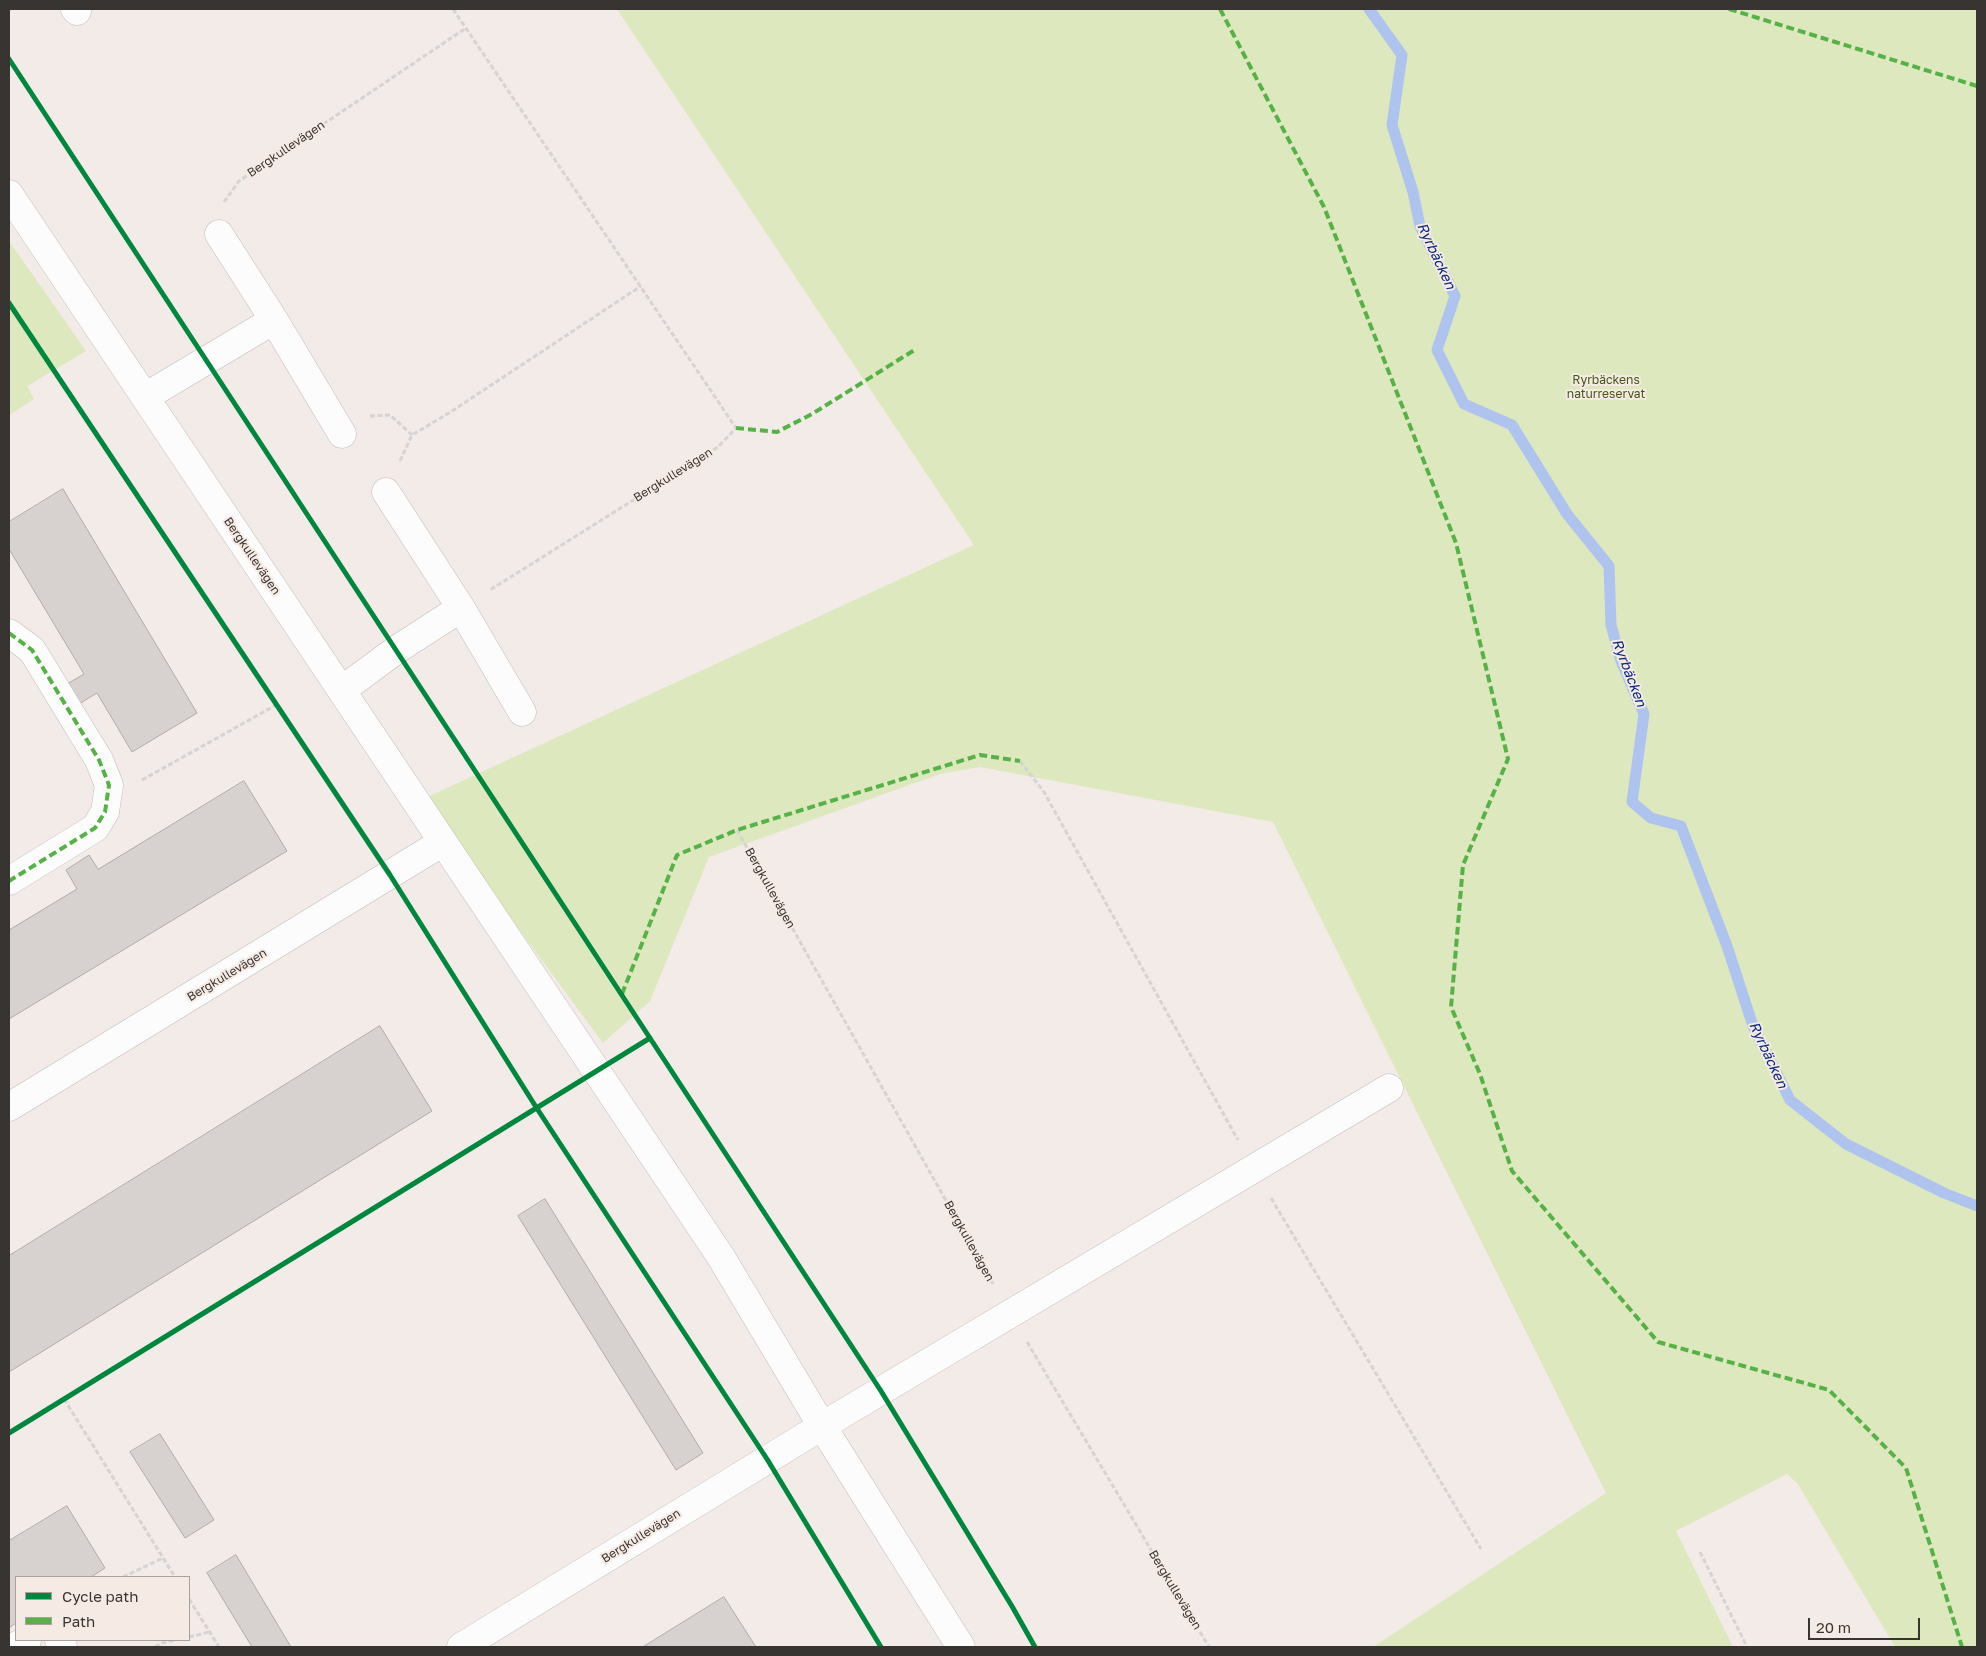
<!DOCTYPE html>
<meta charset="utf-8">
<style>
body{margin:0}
#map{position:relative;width:1986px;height:1656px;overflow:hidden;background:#f2ebe8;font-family:"Golos Text",sans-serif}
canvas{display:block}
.frame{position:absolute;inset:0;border:10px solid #383431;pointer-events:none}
.legend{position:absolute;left:15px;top:1576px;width:175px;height:65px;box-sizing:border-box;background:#f6eae4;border:1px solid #aaa19c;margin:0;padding:6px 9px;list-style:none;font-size:15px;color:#383431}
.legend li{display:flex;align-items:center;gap:10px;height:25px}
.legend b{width:25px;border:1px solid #aaa19c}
.scale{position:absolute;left:1808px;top:1618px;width:112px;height:22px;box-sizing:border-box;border:2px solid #383431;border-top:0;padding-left:6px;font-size:15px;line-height:18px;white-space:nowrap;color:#383431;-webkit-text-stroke:4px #f6eae4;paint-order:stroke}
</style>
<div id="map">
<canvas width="1986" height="1656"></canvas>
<div class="frame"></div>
<ul class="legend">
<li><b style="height:6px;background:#00873e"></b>Cycle path</li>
<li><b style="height:6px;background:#56b246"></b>Path</li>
</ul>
<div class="scale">20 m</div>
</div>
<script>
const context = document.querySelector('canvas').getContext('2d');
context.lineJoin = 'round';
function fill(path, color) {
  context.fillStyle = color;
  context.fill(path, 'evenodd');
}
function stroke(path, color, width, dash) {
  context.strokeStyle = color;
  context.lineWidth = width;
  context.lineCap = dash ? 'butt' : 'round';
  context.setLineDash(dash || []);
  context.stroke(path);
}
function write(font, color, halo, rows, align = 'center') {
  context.font = font + ' "Golos Text",sans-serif';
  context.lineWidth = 4;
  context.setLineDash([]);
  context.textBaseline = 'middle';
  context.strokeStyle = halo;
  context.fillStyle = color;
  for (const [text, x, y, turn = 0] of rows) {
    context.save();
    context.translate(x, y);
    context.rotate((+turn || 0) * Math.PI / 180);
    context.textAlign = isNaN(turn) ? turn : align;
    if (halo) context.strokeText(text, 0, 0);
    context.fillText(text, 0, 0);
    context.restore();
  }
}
fill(new Path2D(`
 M617,9H1977V1647H1895L1798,1484L1787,1474L1676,1531L1733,1647H1373L1606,1493L1273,822L980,767L940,774L709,857L650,1001L603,1043L423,799L974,545Z
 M9,241L86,351L27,386L34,399L9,415Z`), '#dde8be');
stroke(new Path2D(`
 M1369,9L1402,55L1392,125L1413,192L1420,226L1455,296L1437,350L1464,404L1512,425L1567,514L1609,566L1611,625L1621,661L1644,714L1632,802L1651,818L1681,826L1727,946L1753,1026L1790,1100L1846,1144L1944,1193L1977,1206`), '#afc3ef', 11);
const building = new Path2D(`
 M63,489L197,713L132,752L97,693L79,704L67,684L84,674L9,549V522Z
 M244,781L287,851L9,1019V930L77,889L66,870L89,855L98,869Z
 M380,1026L432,1111L9,1372V1256Z
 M545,1199L703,1453L676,1470L518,1216Z
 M160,1434L214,1520L185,1538L130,1452Z
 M67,1506L105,1568L91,1577H16V1623L9,1628V1541Z
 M236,1555L291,1647H252L207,1573Z
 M724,1597L756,1647H643Z`);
fill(building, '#d7d2d0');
stroke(building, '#b0aba8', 1);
const minor = new Path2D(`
 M75,9L77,11
 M9,194L721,1257L822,1426L961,1647
 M219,234L274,320
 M145,397L274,320L342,434
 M461,608L522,712
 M9,633L32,650L99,760L109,785L105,812L95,828L9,881
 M342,690L396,650L461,608L386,492
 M9,1107L443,842
 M59,1640L63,1647
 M14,1647L27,1640
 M461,1647L822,1426L1389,1088`);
stroke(minor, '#c1bcba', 29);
stroke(new Path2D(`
 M453,9L736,428L718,447L490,590
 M224,202L239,181L466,28
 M370,416L390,415L412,435
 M400,461L412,435L449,413L641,286
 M1020,761L1044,792L1238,1140
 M142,780L276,705
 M737,830L993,1284
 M1271,1198L1481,1549
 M1027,1342L1209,1647
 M64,1399L175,1577
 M1700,1552L1747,1647
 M123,1577L163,1558
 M189,1599L219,1647
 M189,1637L209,1632
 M155,1647L162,1643L176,1640`), '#d5d3d3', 3, [5, 2.5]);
stroke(minor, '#fdfcfc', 28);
stroke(new Path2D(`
 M1220,9L1324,207L1456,543L1508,759L1463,865L1451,1007L1480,1074L1512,1171L1658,1342L1829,1390L1906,1468L1962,1647
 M1729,9L1977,86
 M736,428L777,432L812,414L916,349
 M9,633L32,650L99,760L109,785L105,812L95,828L9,881
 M622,994L677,855L737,830L980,755L1020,761`), '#56b246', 4, [8, 4]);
stroke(new Path2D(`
 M9,59L881,1391L1013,1608L1035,1647
 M9,303L390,875L536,1107L767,1459L881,1647
 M9,1433L650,1038`), '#00873e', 5);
write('12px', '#383431', '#f6eae4', [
 ["Bergkullevägen",286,149,-34],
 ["Bergkullevägen",673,475,-32],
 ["Bergkullevägen",252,556,56],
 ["Bergkullevägen",770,888,61],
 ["Bergkullevägen",227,975,-31],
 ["Bergkullevägen",969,1241,61],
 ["Bergkullevägen",641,1536,-32],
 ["Bergkullevägen",1175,1590,59]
]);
write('12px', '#445715', '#f6eae4', [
 ["Ryrbäckens",1606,380],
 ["naturreservat",1606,394]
]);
write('italic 14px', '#082982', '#f6eae4', [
 ["Ryrbäcken",1436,256,65],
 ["Ryrbäcken",1629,673,69],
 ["Ryrbäcken",1768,1055,65]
]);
</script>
